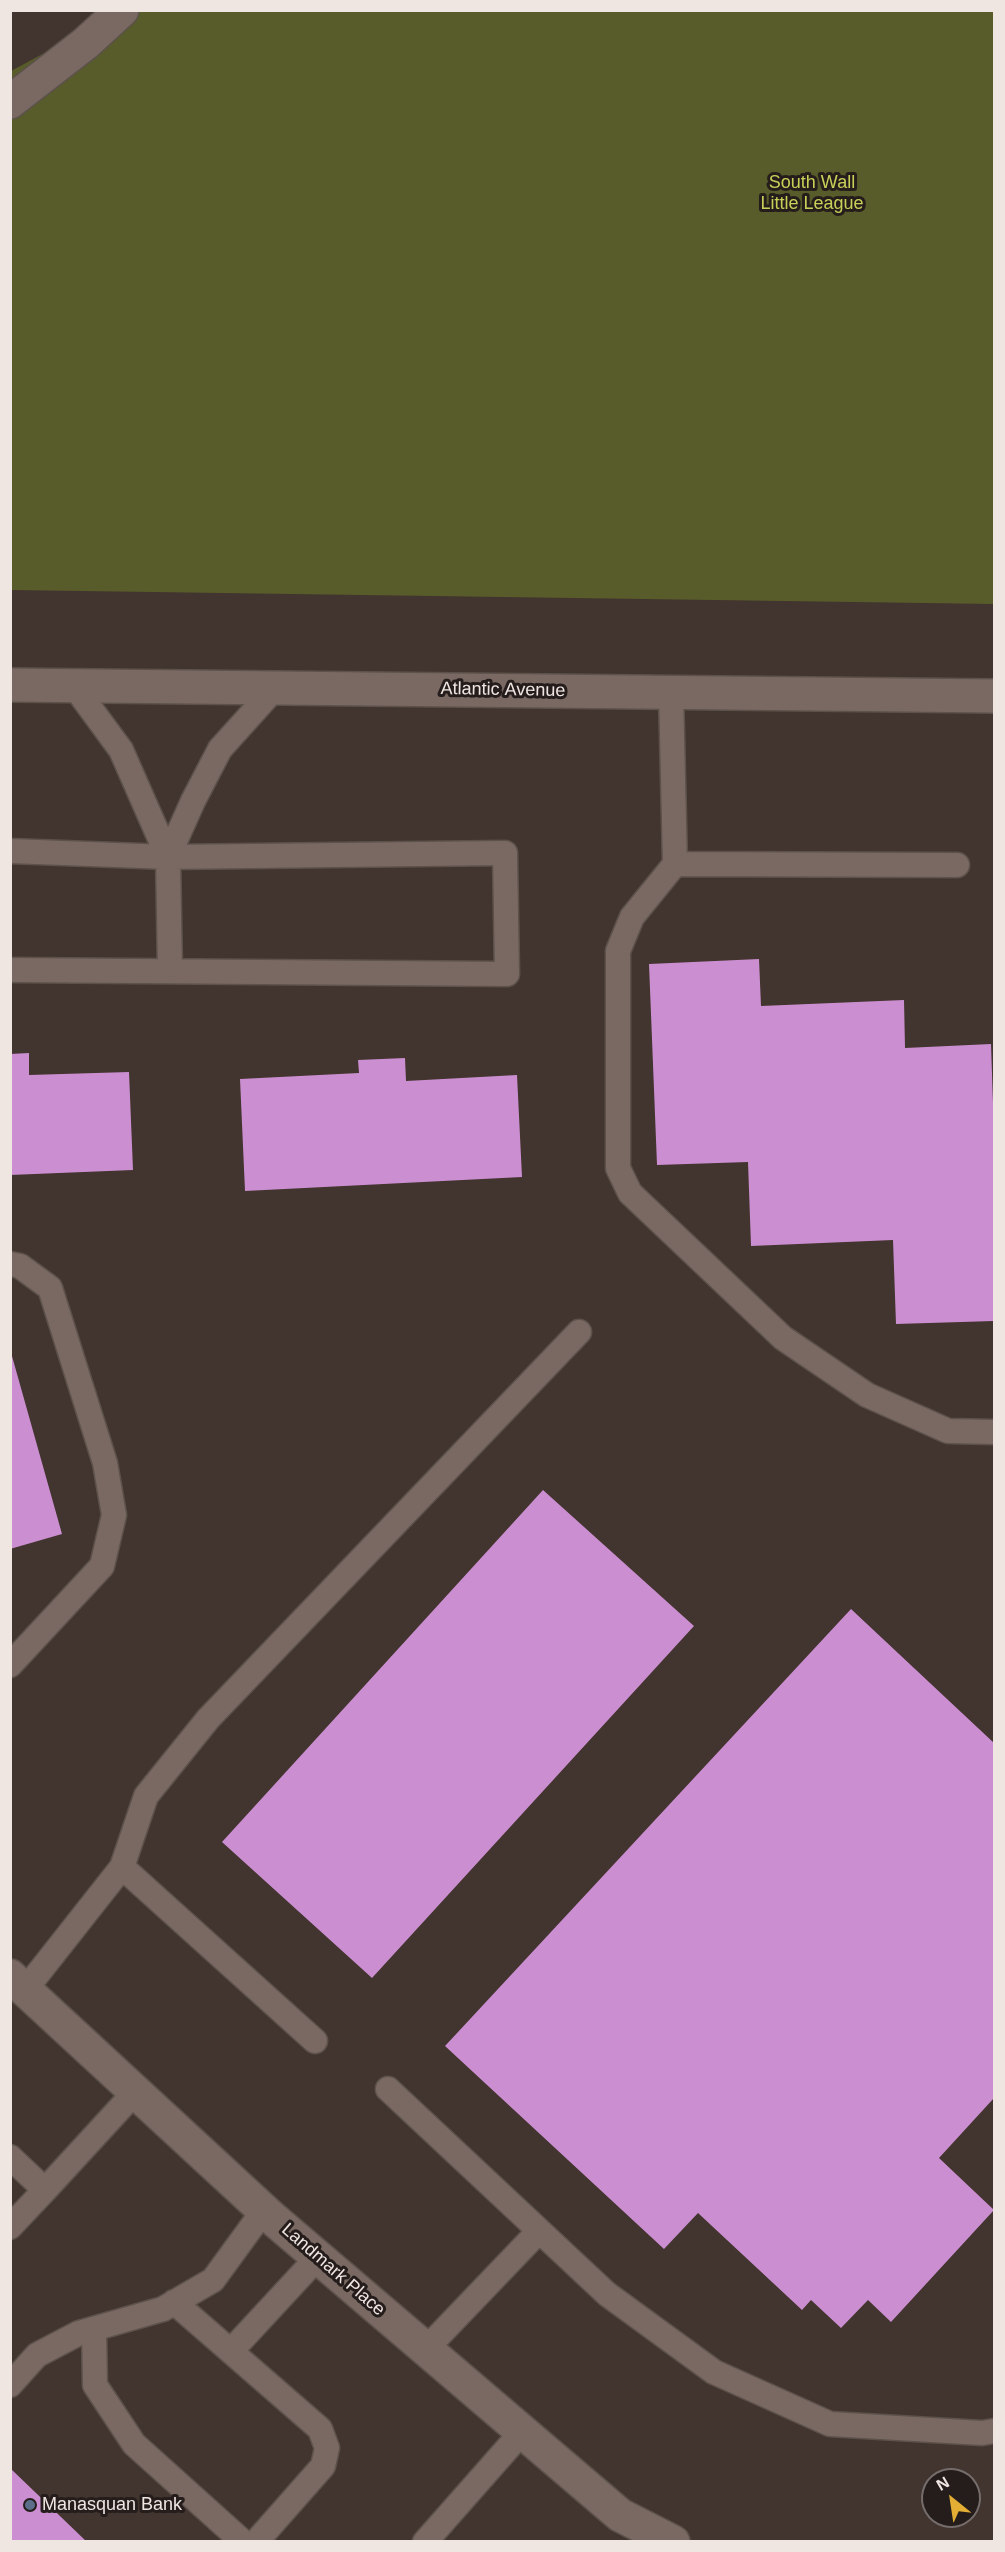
<!DOCTYPE html>
<style>
body{margin:0}
#map{position:relative;width:1005px;height:2552px;overflow:hidden;background:#42342e;font-family:Arial,sans-serif}
canvas{display:block}
.frame{position:absolute;inset:0;border:12px solid #efe6e2;pointer-events:none}
.north{position:absolute;left:921px;top:2468px;width:60px;height:60px;box-sizing:border-box;background:#241d1b;border:2px solid #756d6b;border-radius:50%;rotate:330deg;font-size:16px;font-weight:700;line-height:24px;text-align:center;color:#efe6e2}
.north::after{content:'';display:block;margin:auto;width:21px;height:27px;background:#e4ae35;clip-path:polygon(50% 0,100% 100%,50% 72%,0 100%)}
</style>
<div id="map">
<canvas width="1005" height="2552"></canvas>
<div class="frame"></div>
<div class="north">N</div>
</div>
<script>
const context = document.querySelector('canvas').getContext('2d');
context.lineJoin = 'round';
function fill(path, color) {
  context.fillStyle = color;
  context.fill(path, 'evenodd');
}
function stroke(path, color, width, dash) {
  context.strokeStyle = color;
  context.lineWidth = width;
  context.lineCap = dash ? 'butt' : 'round';
  context.setLineDash(dash || []);
  context.stroke(path);
}
function write(font, color, halo, rows, align = 'center') {
  context.font = font + ' Arial,sans-serif';
  context.lineWidth = 6;
  context.setLineDash([]);
  context.textBaseline = 'middle';
  context.strokeStyle = halo;
  context.fillStyle = color;
  for (const [text, x, y, turn = 0] of rows) {
    context.save();
    context.translate(x, y);
    context.rotate((+turn || 0) * Math.PI / 180);
    context.textAlign = isNaN(turn) ? turn : align;
    if (halo) context.strokeText(text, 0, 0);
    context.fillText(text, 0, 0);
    context.restore();
  }
}
fill(new Path2D(`
 M118,11H994V604L11,590V71L113,16Z`), '#585c2a');
fill(new Path2D(`
 M759,959L761,1006L904,1000L905,1048L991,1044L994,1133V1321L896,1324L893,1240L751,1246L748,1162L657,1165L649,964Z
 M29,1053V1075L129,1072L133,1170L10,1175V1054Z
 M405,1058L406,1081L517,1075L522,1177L245,1191L240,1079L359,1073L358,1060Z
 M10,1349L62,1534L10,1549Z
 M543,1490L694,1626L372,1978L222,1842Z
 M851,1609L994,1743V2098L939,2158L994,2210L891,2322L868,2300L841,2328L811,2300L802,2310L698,2213L664,2249L445,2046Z
 M10,2468L87,2542H10Z`), '#cb8fd1');
const lane = new Path2D(`
 M74,686L121,750L168,857L193,801L220,749L275,688
 M671,692L675,864L957,865
 M10,851L168,857
 M675,864L632,917L618,951V1168L630,1193L783,1338L867,1395L948,1431L994,1432
 M10,970L507,974L505,853L168,857L170,971
 M10,1264L20,1266L50,1288L105,1463L114,1515L102,1566L10,1665
 M25,1990L122,1867
 M315,2041L122,1867L146,1796L208,1719L579,1332
 M388,2089L607,2294L714,2372L830,2424L982,2433L994,2431
 M10,2157L45,2190L136,2091
 M10,2227L45,2190
 M174,2302L320,2429L327,2448L323,2466L256,2542
 M94,2329L95,2385L134,2444L243,2542
 M426,2349L539,2231
 M231,2351L318,2257
 M10,2385L37,2355L79,2333L163,2309L213,2280L264,2210
 M425,2542L522,2432`);
const street = new Path2D(`
 M10,102L86,43L122,10
 M10,1976L271,2217L620,2515L673,2542`);
const secondary = new Path2D(`
 M10,685L994,696`);
stroke(lane, '#5c514b', 27);
stroke(street, '#5c514b', 36);
stroke(secondary, '#5c514b', 36);
stroke(lane, '#796962', 24);
stroke(street, '#796962', 33);
stroke(secondary, '#796962', 33);
for (const [x, y, r, color] of [
 [30,2505,6,"#5c6f8a"]
]) {
  const dot = new Path2D();
  dot.arc(x, y, r, 0, 2 * Math.PI);
  context.fillStyle = color;
  context.fill(dot);
  stroke(dot, '#241d1b', 2);
}
write('18px', '#c8d058', '#241d1b', [
 ["South Wall",812,183],
 ["Little League",812,204]
]);
write('18px', '#efe6e2', '#241d1b', [
 ["Atlantic Avenue",503,690,1],
 ["Landmark Place",333,2270,41]
]);
write('18px', '#efe6e2', '#241d1b', [
 ["Manasquan Bank",42,2505]
], 'left');
</script>
